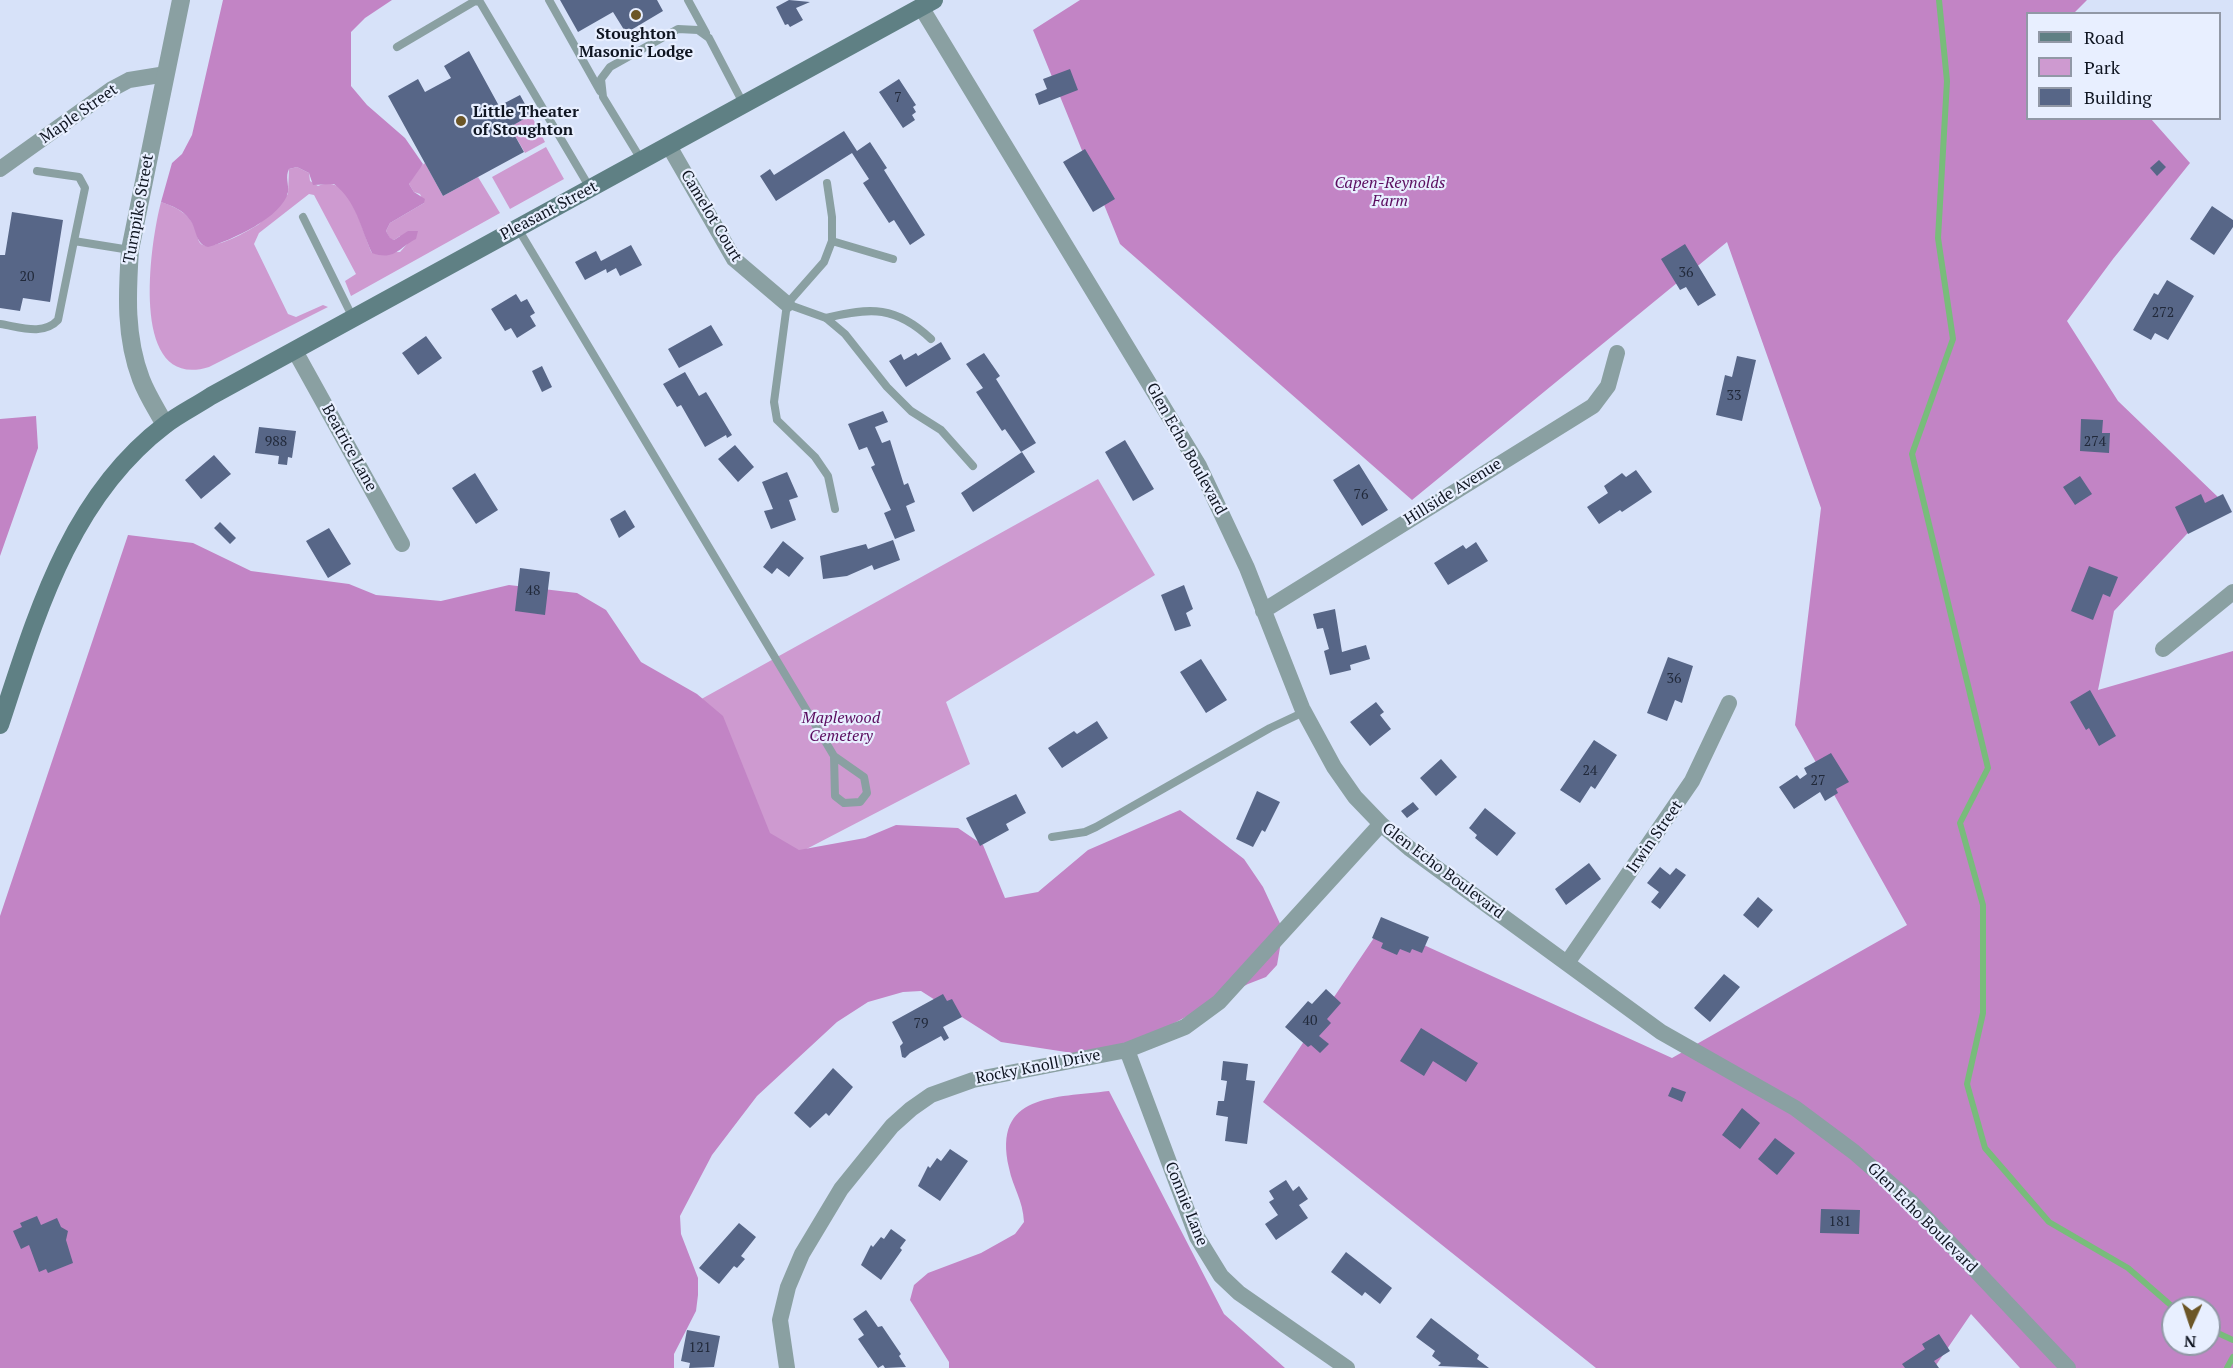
<!DOCTYPE html>
<style>
body{margin:0}
#map{position:relative;width:2233px;height:1368px;overflow:hidden;background:#d7e2f9;font-family:"PT Serif",serif}
canvas{display:block}
.legend{position:absolute;left:2026px;top:12px;width:195px;height:108px;box-sizing:border-box;background:#e8efff;border:2px solid #9198a6;margin:0;padding:8px 10px;list-style:none;font-size:18px;color:#0f1521}
.legend li{display:flex;align-items:center;gap:12px;height:30px}
.legend b{width:30px;border:2px solid #9198a6}
.north{position:absolute;left:2161px;top:1296px;width:60px;height:60px;box-sizing:border-box;background:#e8efff;border:2px solid #9198a6;border-radius:50%;rotate:183deg;font-size:16px;font-weight:700;line-height:24px;text-align:center;color:#0f1521}
.north::after{content:'';display:block;margin:auto;width:21px;height:27px;background:#6c5626;clip-path:polygon(50% 0,100% 100%,50% 72%,0 100%)}
</style>
<div id="map">
<canvas width="2233" height="1368"></canvas>
<ul class="legend">
<li><b style="height:8px;background:#5f8084"></b>Road</li>
<li><b style="height:16px;background:#ce9ad0"></b>Park</li>
<li><b style="height:16px;background:#576687"></b>Building</li>
</ul>
<div class="north">N</div>
</div>
<script>
const context = document.querySelector('canvas').getContext('2d');
context.lineJoin = 'round';
function fill(path, color) {
  context.fillStyle = color;
  context.fill(path, 'evenodd');
}
function stroke(path, color, width, dash) {
  context.strokeStyle = color;
  context.lineWidth = width;
  context.lineCap = dash ? 'butt' : 'round';
  context.setLineDash(dash || []);
  context.stroke(path);
}
function write(font, color, halo, rows, align = 'center') {
  context.font = font + ' "PT Serif",serif';
  context.lineWidth = 4.5;
  context.setLineDash([]);
  context.textBaseline = 'middle';
  context.strokeStyle = halo;
  context.fillStyle = color;
  for (const [text, x, y, turn = 0] of rows) {
    context.save();
    context.translate(x, y);
    context.rotate((+turn || 0) * Math.PI / 180);
    context.textAlign = isNaN(turn) ? turn : align;
    if (halo) context.strokeText(text, 0, 0);
    context.fillText(text, 0, 0);
    context.restore();
  }
}
fill(new Path2D(`
 M531,115L545,142L525,153L510,127Z
 M546,147L564,179L510,209L492,177Z
 M425,163L443,196L478,177L500,213L351,296L345,281L356,274L314,195L309,194L259,233L254,244L288,314L296,317L323,305L328,307L209,367C128,392 150,244 161,202C176,207 190,214 196,230C198,234 197,239 200,243C209,253 249,231 259,224C269,215 278,203 288,194L289,169L297,167L309,173L310,181L318,186C351,171 362,232 372,253L400,252L408,243L400,236L394,240L390,239L386,231L390,223L424,203L420,194L414,192L409,184L415,171Z
 M1098,479L1155,575L946,702L970,764L768,869L678,712Z`), '#ce9ad0');
fill(new Path2D(`
 M223,0H392L365,18L351,32V86L367,105L405,138L423,164L409,184L414,192L425,199L424,203L390,223L386,231L390,238L394,240L408,231H418L416,239C398,248 395,261 372,253C360,227 357,202 334,184L313,185L309,173L297,167L289,169C285,177 289,184 288,192C283,217 230,241 208,247C195,244 197,229 190,220C182,209 172,206 161,202L172,163L182,154L192,135Z
 M1080,0H2087L2074,13L2028,14V118L2151,119L2190,163L2113,259L2067,321L2118,401L2220,499L2114,611L2098,690L2233,651V1368H2020L1971,1314L1934,1368H1596L1263,1102L1382,926L1672,1058L1907,925L1795,725L1821,508L1727,242L1412,500L1120,244L1033,30ZM2173,1308H2209V1344H2173Z
 M36,416L38,448L0,556V419Z
 M128,535L193,543L251,571L349,584L376,595L441,601L509,585L577,593L606,610L641,662L697,694L723,716L770,833L799,850L865,838L896,825L958,828L983,845L1005,898L1038,892L1088,850L1180,810L1244,859L1263,887L1283,930L1277,965L1266,977L1248,984L1146,1038L1092,1056L1001,1042L921,991L903,992L868,1002L837,1022L757,1096L712,1155L680,1216L681,1234L698,1278V1295L696,1311L674,1354V1368H0V916Z
 M1109,1091L1224,1314L1285,1368H949V1362L910,1300L914,1285L928,1273L981,1253L1015,1234L1024,1222C1023,1200 1013,1188 1009,1168C992,1093 1055,1098 1109,1091Z`), '#c284c5');
stroke(new Path2D(`
 M1939,0L1947,81L1938,238L1953,339L1912,454L1988,768L1960,823L1983,905V1013L1967,1084L1985,1148L2049,1222L2128,1268L2174,1308
 M2209,1329L2233,1340
 M2227,1368L2233,1357`), '#78bc7b', 6);
fill(new Path2D(`
 M560,0H657L663,11L626,33L613,12L578,32Z
 M789,0L810,2L796,8L803,20L790,27L788,24L785,25L776,7Z
 M469,51L499,106L520,95L531,115L510,127L524,152L443,196L388,96L418,79L425,92L451,78L444,66Z
 M1070,69L1078,90L1039,105L1035,94L1047,89L1043,79Z
 M899,79L916,105L913,107L916,112L912,115L915,120L903,128L879,92Z
 M844,131L857,151L870,142L887,168L884,170L925,235L910,245L894,220L889,223L863,183L869,179L852,153L776,201L760,176L770,169L774,175Z
 M1085,149L1115,199L1093,212L1063,162Z
 M2159,160L2166,167L2157,176L2150,168Z
 M2212,206L2233,220V227L2214,255L2190,239Z
 M12,212L63,220L50,302L23,298L20,311L0,308V255H5Z
 M1685,244L1716,295L1698,306L1686,287L1680,290L1661,259Z
 M631,245L642,265L620,276L616,268L607,273L606,269L585,280L575,262L596,251L601,261Z
 M2167,280L2194,296L2168,340L2155,333L2151,340L2133,330L2154,293L2158,295Z
 M516,294L521,302L527,299L535,313L530,316L536,326L517,338L511,328L505,331L491,309Z
 M711,325L723,345L679,368L668,349Z
 M426,336L442,358L418,375L402,353Z
 M941,342L951,359L906,387L889,361L901,354L904,360L916,353L918,356Z
 M984,353L1000,376L996,379L1036,443L1021,452L1005,429L1002,431L976,392L983,388L966,364Z
 M1737,356L1756,360L1742,421L1716,415L1725,375L1732,377Z
 M542,366L552,387L542,392L532,371Z
 M685,372L699,396L706,392L732,435L727,438L726,435L705,447L681,405L677,407L663,384Z
 M883,411L888,422L875,427L882,443L890,440L904,485L908,483L915,502L906,506L915,531L895,539L884,513L891,510L871,467L875,465L867,447L859,450L848,424Z
 M2081,419L2103,420L2102,433H2110L2109,453L2080,451Z
 M259,427L296,431L292,458L288,457L287,465L278,464L279,456L255,453Z
 M1125,440L1154,489L1133,501L1105,452Z
 M735,445L754,467L738,482L718,459Z
 M1022,452L1035,472L973,512L961,493Z
 M214,455L231,474L201,499L185,480Z
 M1359,464L1388,510L1362,526L1333,480Z
 M1636,470L1652,492L1622,512L1620,510L1599,524L1587,507L1608,493L1604,486L1622,473L1626,477Z
 M787,472L798,497L789,500L796,520L771,529L764,511L773,509L762,482Z
 M475,473L498,510L476,524L452,488Z
 M2080,476L2092,494L2075,505L2063,487Z
 M2201,494L2205,503L2223,494L2232,512L2188,534L2175,507Z
 M625,510L635,527L619,538L610,519Z
 M220,522L236,538L230,544L214,528Z
 M329,528L351,564L328,578L306,541Z
 M893,540L900,560L874,570L872,565L847,576L823,579L820,556L866,544L868,549Z
 M783,541L804,558L789,577L777,568L772,574L763,567Z
 M1476,542L1488,561L1448,585L1434,563L1463,545L1466,549Z
 M2089,566L2118,577L2110,597L2103,594L2093,620L2071,611Z
 M520,568L550,572L545,615L515,611Z
 M1184,585L1193,609L1186,613L1191,626L1175,631L1161,595Z
 M1335,609L1342,652L1366,645L1370,659L1350,665L1351,670L1330,675L1324,651L1329,649L1323,628L1317,629L1313,614Z
 M1668,657L1693,666L1682,703L1675,700L1667,721L1647,713Z
 M1201,659L1227,700L1206,713L1180,672Z
 M2090,690L2116,736L2099,746L2089,728L2086,730L2070,702Z
 M1376,702L1384,712L1380,715L1391,729L1370,746L1350,722Z
 M1097,721L1108,738L1062,768L1048,748L1074,731L1077,734Z
 M1594,740L1617,755L1595,789L1591,786L1580,803L1560,790Z
 M1831,753L1849,782L1836,789L1838,793L1825,801L1820,792L1794,809L1779,787L1797,775L1800,779L1807,774L1804,768Z
 M1441,759L1457,777L1436,796L1420,778Z
 M1257,791L1280,802L1265,832L1262,830L1253,847L1236,839Z
 M1016,794L1026,813L1006,824L1009,830L980,846L966,818Z
 M1413,802L1419,809L1407,818L1401,811Z
 M1485,808L1516,833L1497,856L1475,838L1477,835L1469,828Z
 M1589,863L1601,879L1566,905L1555,889Z
 M1660,867L1670,875L1676,868L1686,875L1660,909L1651,902L1659,892L1647,883Z
 M1758,897L1773,910L1758,928L1743,915Z
 M1381,917L1429,937L1422,953L1412,949L1410,953L1400,949L1397,955L1381,948L1383,943L1372,938Z
 M1724,974L1740,987L1710,1022L1694,1008Z
 M1326,989L1341,1003L1327,1019L1331,1023L1319,1036L1329,1044L1320,1053L1311,1045L1308,1047L1285,1027L1308,1001L1312,1004Z
 M943,994L947,1001L952,999L962,1017L943,1027L949,1038L944,1041L941,1036L910,1053L905,1058L902,1057L900,1046L903,1043L892,1022Z
 M1421,1028L1478,1063L1466,1082L1433,1061L1424,1076L1400,1061Z
 M1223,1061L1248,1064L1246,1080L1255,1081L1247,1144L1225,1141L1228,1117L1216,1115L1218,1101H1224L1227,1081L1221,1080Z
 M833,1068L853,1087L829,1116L826,1113L810,1128L794,1113Z
 M1672,1087L1686,1092L1682,1102L1668,1096Z
 M1742,1108L1760,1123L1740,1149L1722,1135Z
 M1775,1138L1795,1153L1777,1175L1758,1159Z
 M950,1149L968,1161L940,1201L918,1186L928,1166L930,1168L937,1158L941,1161Z
 M1286,1180L1293,1191L1299,1186L1308,1199L1299,1205L1308,1218L1276,1240L1265,1224L1278,1215L1269,1202L1274,1199L1269,1191Z
 M1821,1209L1860,1210L1859,1234L1820,1233Z
 M37,1216L41,1225L57,1218L61,1227L68,1231L66,1240L73,1263L48,1273L46,1269L39,1272L29,1245L21,1249L13,1231L22,1227L20,1223Z
 M739,1223L756,1237L741,1256L745,1259L737,1268L734,1266L719,1284L699,1268Z
 M891,1229L906,1240L900,1248L902,1250L881,1280L861,1265L871,1245L873,1247L881,1237L884,1239Z
 M1346,1252L1392,1288L1380,1304L1365,1292L1362,1296L1331,1272Z
 M866,1310L878,1327L882,1326L901,1354L899,1356L906,1367L885,1368L883,1365L878,1368L858,1339L864,1335L853,1319Z
 M1431,1318L1479,1355L1477,1359L1489,1368L1438,1366L1441,1363L1432,1356L1435,1351L1416,1337Z
 M687,1330L720,1336L714,1367L689,1368L690,1363L681,1361Z
 M1939,1334L1950,1351L1934,1361L1939,1368H1905L1902,1364L1925,1349L1922,1344Z`), '#576687');
stroke(new Path2D(`
 M549,0L600,91
 M688,0L706,33
 M397,47L475,1L480,2L590,188
 M642,161L603,97L601,79L610,67L678,29L698,30L709,38L744,105
 M37,171L79,177L85,188L74,241
 M827,183L832,217V241L824,262L787,304L774,402L777,420L815,457L828,476L835,509
 M303,217L353,318
 M517,227L834,756L835,796L844,803L860,802L867,793L864,777L834,756
 M832,241L893,259
 M787,304L826,318L845,334L887,387L911,411L941,430L973,466
 M826,318C871,307 896,306 931,339
 M0,324C20,327 43,336 58,320L74,241L130,250
 M1052,837L1085,832L1096,827L1270,728L1304,712`), '#8aa0a2', 8);
stroke(new Path2D(`
 M921,7L1199,466L1247,568L1302,708L1334,767L1355,797L1381,824L1409,848L1661,1032L1795,1108L1854,1152L1910,1201L2068,1368
 M669,146L734,259L787,304
 M0,169L112,89L129,80L166,74
 M295,351L402,544
 M1263,611L1593,406L1608,386L1617,353
 M2163,649L2233,592
 M1567,963L1692,781L1729,703
 M1127,1050L1197,1237L1221,1276L1239,1293L1347,1368
 M787,1368L780,1320L788,1287L802,1254L841,1189L892,1126L911,1109L931,1095L973,1080L1127,1050L1185,1027L1219,1002L1381,824`), '#8aa0a2', 16);
stroke(new Path2D(`
 M165,425C157,410 147,395 141,379C125,337 127,294 130,250L181,0`), '#8aa0a2', 18);
stroke(new Path2D(`
 M0,725C36,616 69,498 165,425C179,414 196,406 211,396L934,0`), '#5f8084', 18);
for (const [x, y, r, color] of [
 [636,15,6,"#6c5626"],
 [461,121,6,"#6c5626"]
]) {
  const dot = new Path2D();
  dot.arc(x, y, r, 0, 2 * Math.PI);
  context.fillStyle = color;
  context.fill(dot);
  stroke(dot, '#e8efff', 2);
}
write('14px', '#21293a', null, [
 ["7",898,98],
 ["36",1686,273],
 ["20",27,277],
 ["272",2163,313],
 ["33",1734,396],
 ["988",276,442],
 ["274",2095,442],
 ["76",1361,495],
 ["48",533,591],
 ["36",1674,679],
 ["24",1590,771],
 ["27",1818,781],
 ["40",1310,1021],
 ["79",921,1024],
 ["181",1840,1222],
 ["121",700,1348]
]);
write('bold 16px', '#0f1521', '#e8efff', [
 ["Stoughton",636,34],
 ["Masonic Lodge",636,52],
 ["Little Theater",473,112,"left"],
 ["of Stoughton",473,130,"left"]
]);
write('16px', '#0f1521', '#e8efff', [
 ["Maple Street",79,114,-35],
 ["Turnpike Street",139,209,-80],
 ["Pleasant Street",549,211,-28],
 ["Camelot Court",711,216,59],
 ["Beatrice Lane",349,448,61],
 ["Glen Echo Boulevard",1186,449,61],
 ["Hillside Avenue",1453,492,-32],
 ["Irwin Street",1655,837,-55],
 ["Glen Echo Boulevard",1443,871,37],
 ["Rocky Knoll Drive",1038,1067,-11],
 ["Connie Lane",1186,1204,68],
 ["Glen Echo Boulevard",1922,1218,45]
]);
write('italic 16px', '#5a0c5f', '#e8efff', [
 ["Capen-Reynolds",1390,183],
 ["Farm",1390,201],
 ["Maplewood",841,718],
 ["Cemetery",841,736]
]);
</script>
